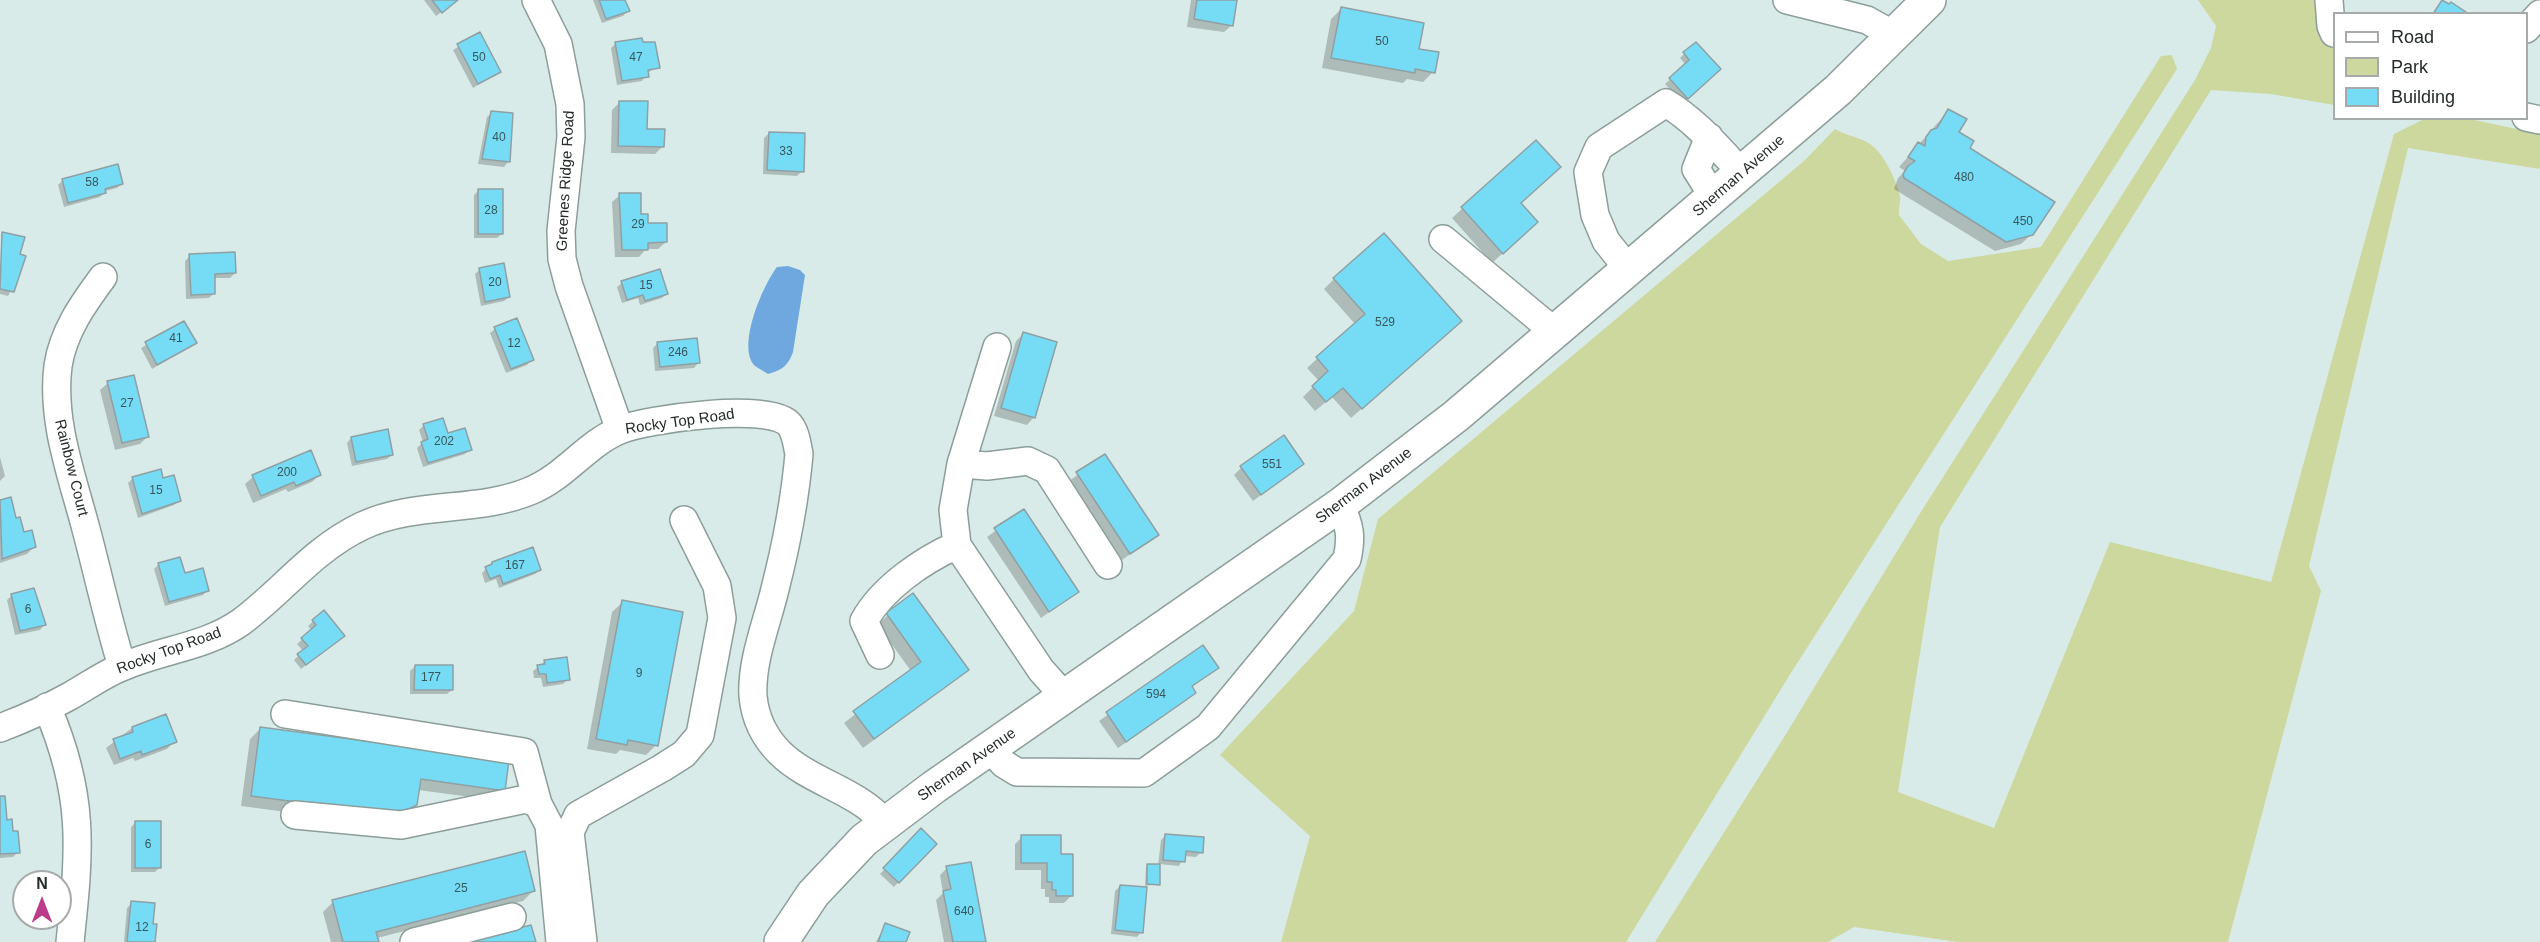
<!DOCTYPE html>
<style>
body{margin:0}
#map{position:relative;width:2540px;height:942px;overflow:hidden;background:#d9ebe8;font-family:Arial,sans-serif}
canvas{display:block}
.legend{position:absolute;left:2333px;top:12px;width:195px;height:108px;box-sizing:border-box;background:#fff;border:2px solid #a7aaaa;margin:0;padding:8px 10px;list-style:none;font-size:18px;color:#242b2a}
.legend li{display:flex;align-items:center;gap:12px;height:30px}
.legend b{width:30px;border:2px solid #a7aaaa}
.north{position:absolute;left:12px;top:870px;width:60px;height:60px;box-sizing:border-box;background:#fff;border:2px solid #a7aaaa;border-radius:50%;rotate:0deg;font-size:16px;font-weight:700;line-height:24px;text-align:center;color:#242b2a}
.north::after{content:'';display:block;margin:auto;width:21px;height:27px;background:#bb3c88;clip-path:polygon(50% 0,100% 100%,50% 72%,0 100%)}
</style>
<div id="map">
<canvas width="2540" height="942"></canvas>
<ul class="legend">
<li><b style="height:8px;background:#fff"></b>Road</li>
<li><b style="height:16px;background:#cdd89e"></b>Park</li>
<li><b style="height:16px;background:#76dcf5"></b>Building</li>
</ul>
<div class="north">N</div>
</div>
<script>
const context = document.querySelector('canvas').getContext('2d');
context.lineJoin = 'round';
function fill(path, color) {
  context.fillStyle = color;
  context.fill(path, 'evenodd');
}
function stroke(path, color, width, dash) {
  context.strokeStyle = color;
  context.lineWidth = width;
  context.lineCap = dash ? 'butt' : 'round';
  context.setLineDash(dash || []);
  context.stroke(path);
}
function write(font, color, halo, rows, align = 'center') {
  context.font = font + ' Arial,sans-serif';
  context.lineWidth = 4.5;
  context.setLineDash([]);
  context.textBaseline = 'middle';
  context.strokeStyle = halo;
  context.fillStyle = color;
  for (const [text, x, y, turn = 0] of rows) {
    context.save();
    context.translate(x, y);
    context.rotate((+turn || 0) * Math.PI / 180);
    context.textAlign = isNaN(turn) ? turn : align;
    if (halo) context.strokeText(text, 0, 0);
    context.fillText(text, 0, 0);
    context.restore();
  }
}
fill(new Path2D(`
 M2198,0H2317L2319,17L2334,49V105L2271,94L2211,90L1940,527L1898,792L1994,828L2110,542L2271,582L2394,134L2426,118L2470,119L2540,134V169L2408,148L2309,566L2321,591L2228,942H1958L1854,927L1828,942H1655L1786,734L1919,515L2195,80L2211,48L2216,26Z
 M2172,55L2177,69L1789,676L1626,942H1281L1310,836L1220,755L1354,611L1378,519L1804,161L1835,129C1846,136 1860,137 1870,144C1884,153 1896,180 1900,196C1901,202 1898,208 1899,215L1921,244L1948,261L2041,247L2161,56Z`), '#cdd89e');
fill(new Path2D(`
 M788,266L800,270L805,275L793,352C788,366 782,370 768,374C764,371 759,369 755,366C736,347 763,285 777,267Z`), '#6ea8df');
fill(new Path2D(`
 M424,0H457L436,16Z
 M593,0H624L628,11L623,16L602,23Z
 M1191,0H1236L1232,25L1224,32L1187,27Z
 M1341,9L1433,72L1423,82L1407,79L1403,83L1322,68L1331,19Z
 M479,34L499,72L473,88L453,50Z
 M616,43L658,67L647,73L642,81L617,85L611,48Z
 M1684,54L1719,69L1683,103L1665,84L1686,65L1680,58Z
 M620,102L663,146L655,154L611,153L612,110Z
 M1949,110L1957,132L2032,234L2021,244L1995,251L1894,189L1898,178L1905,171L1899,167Z
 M492,113L512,128L508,162L504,167L478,164L487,117Z
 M769,133L802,171L797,176L763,174L764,138Z
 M1536,142L1519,204L1526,232L1492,263L1452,218Z
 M63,180L122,184L117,188L105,191L100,197L64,207L58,185Z
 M479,190L502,234L497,238H474V195Z
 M620,195L666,242L658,249H646L639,257H615L612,202Z
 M2,233L19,255L25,257L20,275L8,296L0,294Z
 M190,256L235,273L230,278H213L214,293L209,298L186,299L185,261Z
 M480,269L509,297L504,301L481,306L475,274Z
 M1334,279L1450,331L1351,418L1332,397L1315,411L1303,397L1319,381L1307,368L1355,324L1324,289Z
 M622,283L667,293L662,298L640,305L638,298L622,303L617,287Z
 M184,323L195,343L152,369L141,348Z
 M495,329L532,360L527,365L506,373L490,333Z
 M1023,334L1034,417L1027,425L994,416L1016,341Z
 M658,343L698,363L694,368L655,371L653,348Z
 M108,383L147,437L140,444L115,450L100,390Z
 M424,425L447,435L470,449L465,454L423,467L417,448L423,442L419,430Z
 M351,438L392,455L387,459L352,466L347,443Z
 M1104,456L1157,535L1122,560L1069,481Z
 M0,457L5,476L0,481Z
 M1302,464L1253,501L1234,475L1241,468Z
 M319,475L312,482L288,492L286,489L253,503L245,484L253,477Z
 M133,478L162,480L179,501L174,505L138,518L128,483Z
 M10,499L15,519L23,534L35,546L27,554L0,563V501Z
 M1023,511L1077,592L1041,618L987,537Z
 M492,563L540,570L535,574L499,588L496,579L485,583L482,573Z
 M159,564L184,575L208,590L203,595L165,606L154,569Z
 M12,595L44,625L40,630L15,635L7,600Z
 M912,596L967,670L863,748L844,723L911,671L877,624Z
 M623,602L656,745L646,755L620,750L616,754L587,749L612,612Z
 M323,612L338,640L301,669L294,660L303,651L297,644L312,631L308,626Z
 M1203,647L1217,668L1191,688L1194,692L1187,700L1118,748L1099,721Z
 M545,661L568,679L563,684L543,687L541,678H534L533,671Z
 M415,666L452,690L447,694H410V671Z
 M132,728L175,741L167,749L135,761L133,758L114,765L106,748Z
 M260,729L503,790L493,800L418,790L416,805L405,815L384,825L241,806L250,739Z
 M0,798L18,852L13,857L0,858Z
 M136,822L160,867L155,872H131V827Z
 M921,831L934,844L894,887L880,874Z
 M1165,836L1201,852L1196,857L1184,856L1179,866L1159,864L1158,884L1145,886L1146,867L1158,866L1161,840Z
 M1022,837L1060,856L1071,896L1064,903H1049V897H1045V889H1041V870H1015V844Z
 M947,868L985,942H944L936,900L943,893L940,875Z
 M1120,886L1141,932L1137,937L1111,934L1115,891Z
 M533,891L523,901L377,938L378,942H331L323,912L333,902Z
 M132,903L151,925L154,942H124L127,908Z
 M886,924L904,942H876Z`), '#0003');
const building = new Path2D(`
 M432,0H458L442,13Z
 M599,0H625L630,11L606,19Z
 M1197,0H1237L1233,26L1194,19Z
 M2442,0L2449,4L2451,2L2469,14H2433Z
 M1341,7L1424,23L1419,49L1439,52L1435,73L1415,69V73L1331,58Z
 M480,32L501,72L478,84L457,44Z
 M642,38L643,42H655L660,68L648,70L649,77L622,81L615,42Z
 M1696,42L1721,69L1688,99L1669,78L1689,60L1683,52Z
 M619,101H648L647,129H665L664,147L618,146Z
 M1948,109L1967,119L1959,132L1974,141L1970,148L2055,202L2033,235L2006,242L1904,178L1903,174L1908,166L1915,161L1908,157L1918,142L1925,146L1926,137L1931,130L1937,128Z
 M491,111L513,113L510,162L482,159Z
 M769,132L805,133L804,172L767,170Z
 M1536,140L1561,167L1521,203L1538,222L1503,254L1461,207Z
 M118,164L123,184L105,189L106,193L68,203L62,179Z
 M478,189H503V234H478Z
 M619,193H641V214H648V223H667V242L648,243V250H622Z
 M2,232L25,237L20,254L26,256L14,292L0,289Z
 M1384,233L1462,321L1362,409L1343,388L1326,402L1312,386L1328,371L1316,357L1365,314L1333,278Z
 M235,252L236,273L215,274V294L191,295L189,254Z
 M504,263L510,297L485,302L479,268Z
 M660,269L668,294L645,301L643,295L627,300L621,281Z
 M517,318L534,360L511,369L494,327Z
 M184,321L197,343L157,365L145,342Z
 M1023,332L1057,342L1035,418L1001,408Z
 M697,338L700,363L660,367L657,342Z
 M134,375L149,437L122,443L107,381Z
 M443,418L448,433L465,428L472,450L428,463L421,442L428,439L423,424Z
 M388,429L393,455L356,462L351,437Z
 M1284,435L1304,464L1261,495L1240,466Z
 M311,450L321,475L296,486L294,482L261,496L252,475Z
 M1105,454L1159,535L1130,554L1076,472Z
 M161,469L163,478L174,475L181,501L142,514L132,477Z
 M11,497L16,518L20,517L24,532L32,530L36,547L2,559L0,500Z
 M1024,509L1079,592L1049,612L994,528Z
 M533,547L541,570L503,584L500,575L490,579L485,567L492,564V562Z
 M180,557L185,573L203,568L209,591L169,602L158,563Z
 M34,588L46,625L20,631L11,594Z
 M913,593L969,670L874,739L853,711L921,662L886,613Z
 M622,600L683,612L658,746L628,740L627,745L596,739Z
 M324,610L345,636L306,665L297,654L308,646L301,638L316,625L312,620Z
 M1203,645L1219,668L1192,686L1196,693L1126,742L1106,712Z
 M567,657L570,680L547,683L546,674H539L537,665L545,664L544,660Z
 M415,665H453V690H414Z
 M166,714L177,742L142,755L141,751L120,759L113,739L133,732L132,727Z
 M260,727L509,760L505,791L421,779L417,805L396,815L251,796Z
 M0,796H5L7,820L12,819L13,831H18L20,853L0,854Z
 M135,821H161V868H135Z
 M921,828L937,844L899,883L883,868Z
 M1165,834L1204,837L1203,853L1186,851L1185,862L1163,860Z
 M1021,835H1061V854H1073V896H1056V890H1052V882H1047V863H1021Z
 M525,851L535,891L376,932L379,942H343L332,900Z
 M971,862L986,942H953L943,891L951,889L946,866Z
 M1147,864H1160V885L1147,884Z
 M1120,885L1147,887L1143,933L1115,930Z
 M131,901L155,903L153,924H157L155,942H127Z
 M885,923L910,932L906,942H878Z
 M531,925L536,942H464Z`);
fill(building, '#76dcf5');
stroke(building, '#8fa0a4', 1.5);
const minor = new Path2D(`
 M536,0L558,44L570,104L571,137L561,231L562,259L569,286L620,430
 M1787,0L1867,20L1894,35
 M2329,0L2331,26L2334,33
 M2526,29L2540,14
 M2526,117L2540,120
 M1709,137L1696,169L1714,198
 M1443,239L1556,333
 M1629,270L1606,241L1595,215L1588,172L1599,147L1666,103C1696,121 1719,149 1743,174
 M103,277C83,304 63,332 58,366C51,421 72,476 86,529C98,574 108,621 122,666
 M997,347L961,464L953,510L957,545L1041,670L1065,697
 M961,464L987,466L1028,461L1047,470L1108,565
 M880,655L864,621C882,588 923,560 957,545
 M47,707C85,795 80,849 70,942
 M285,714L524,752L538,804
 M0,728C24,719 48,708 70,696C88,686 104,674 122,667C160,650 206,647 241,622C283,591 312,550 362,526C415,501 477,513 530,491C565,477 586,444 620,430C647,419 769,402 789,424C796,432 797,445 799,454C795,499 786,546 775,589C767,623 751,661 753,696C755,718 764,737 780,753C811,783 857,790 885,823
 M990,749L1004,764L1017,772L1144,773L1208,727L1347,559C1352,537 1350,525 1340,505
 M295,815L401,825L526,799L538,804L549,825L560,942
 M414,942L512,917
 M583,942L570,832L578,815L662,768L684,754L700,735L722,618L717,586L684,520`);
const major = new Path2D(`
 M781,942L813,894L864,840L934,787L1340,505L1456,416L1838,90L1929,0`);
stroke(minor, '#8c9e9a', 30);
stroke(major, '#8c9e9a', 36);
stroke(minor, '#fff', 27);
stroke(major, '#fff', 33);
write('12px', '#38575d', null, [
 ["50",1382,42],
 ["50",479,58],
 ["47",636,58],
 ["40",499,138],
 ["33",786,152],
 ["480",1964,178],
 ["58",92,183],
 ["28",491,211],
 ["450",2023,222],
 ["29",638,225],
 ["20",495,283],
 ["15",646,286],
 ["529",1385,323],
 ["41",176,339],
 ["12",514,344],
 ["246",678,353],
 ["27",127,404],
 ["202",444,442],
 ["551",1272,465],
 ["200",287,473],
 ["15",156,491],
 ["167",515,566],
 ["6",28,610],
 ["9",639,674],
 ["177",431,678],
 ["594",1156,695],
 ["6",148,845],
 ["25",461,889],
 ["640",964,912],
 ["12",142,928]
]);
write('15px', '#242b2a', '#fff', [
 ["Sherman Avenue",1739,176,-41],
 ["Greenes Ridge Road",566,181,-87],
 ["Rocky Top Road",680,422,-8],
 ["Rainbow Court",71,468,76],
 ["Sherman Avenue",1364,486,-37],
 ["Rocky Top Road",169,651,-20],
 ["Sherman Avenue",967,765,-35]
]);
</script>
